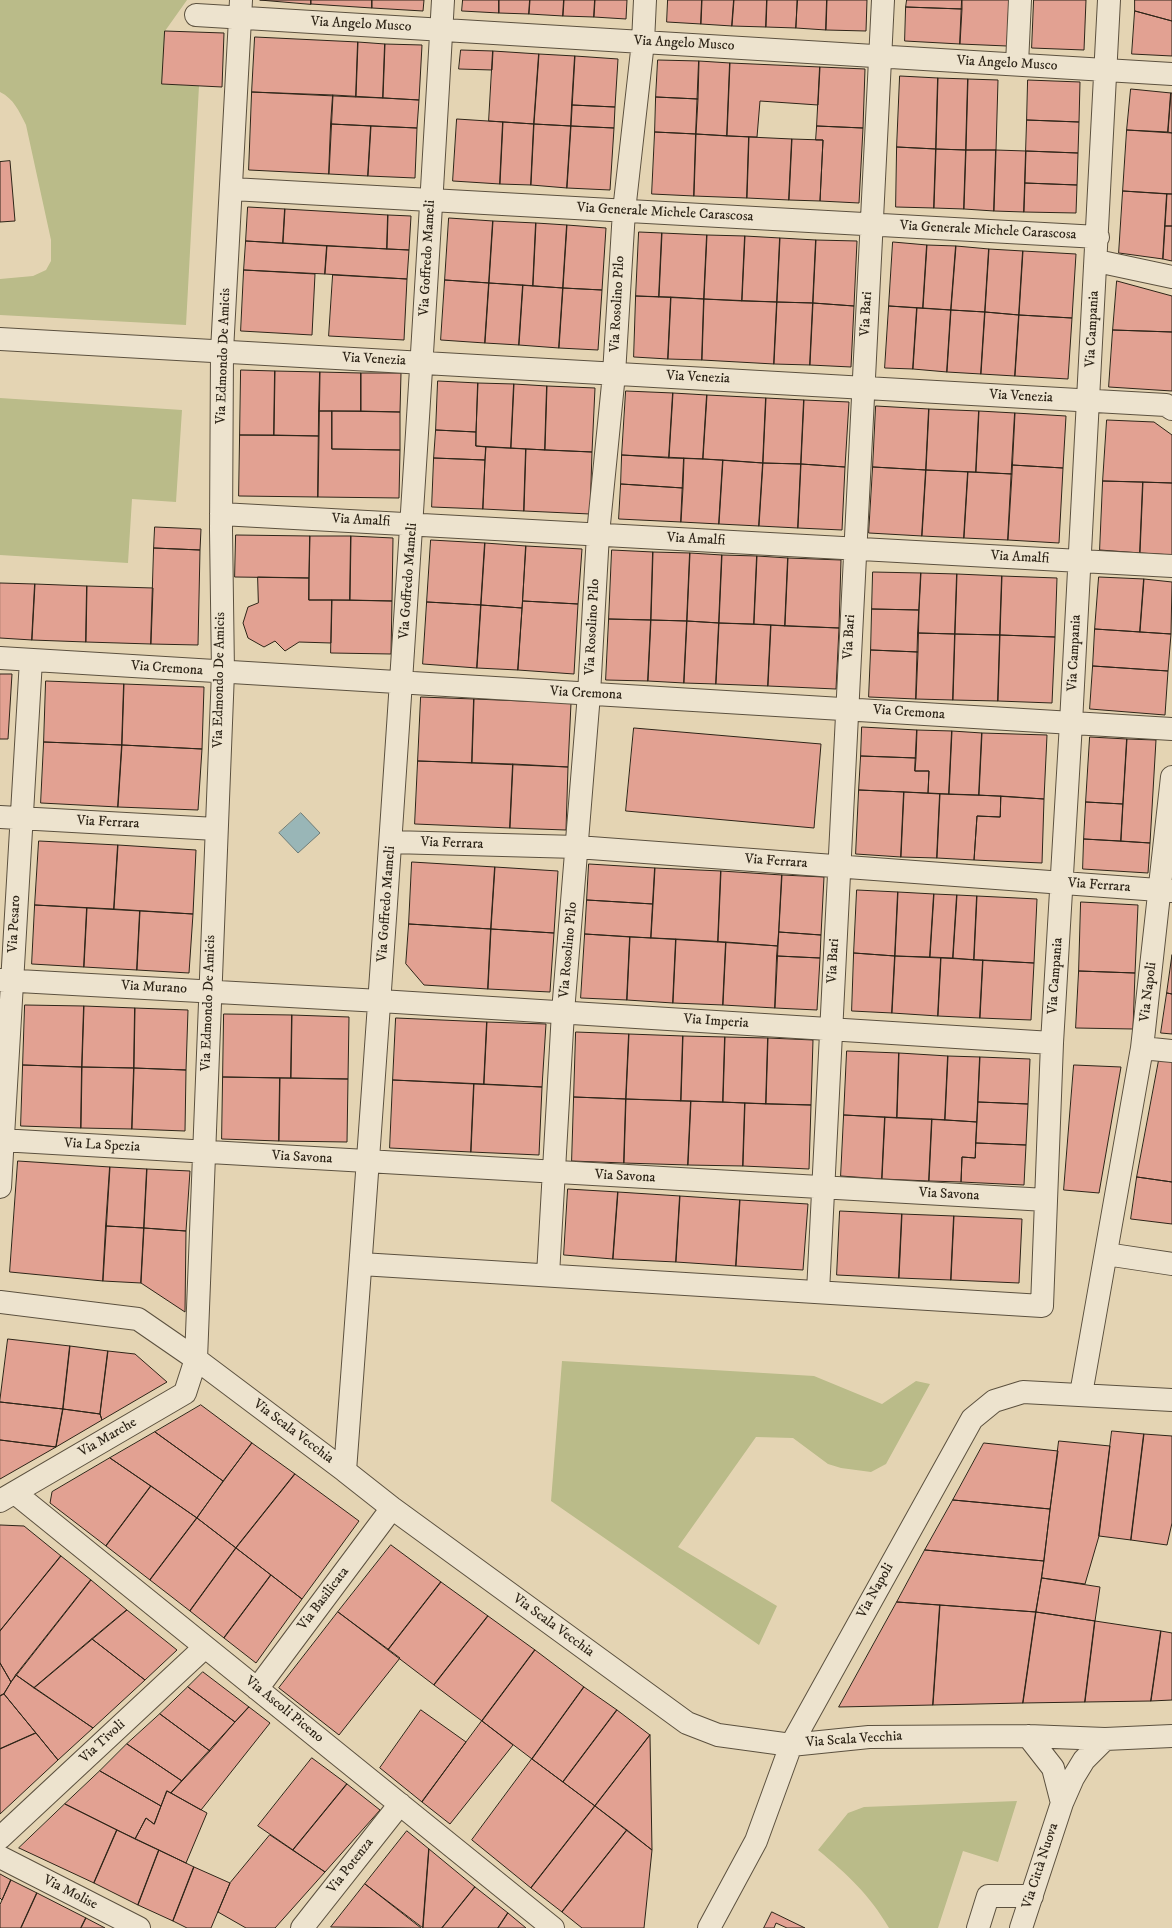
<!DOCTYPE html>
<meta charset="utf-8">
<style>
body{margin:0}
canvas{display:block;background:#e4d4b3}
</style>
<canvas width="1172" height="1928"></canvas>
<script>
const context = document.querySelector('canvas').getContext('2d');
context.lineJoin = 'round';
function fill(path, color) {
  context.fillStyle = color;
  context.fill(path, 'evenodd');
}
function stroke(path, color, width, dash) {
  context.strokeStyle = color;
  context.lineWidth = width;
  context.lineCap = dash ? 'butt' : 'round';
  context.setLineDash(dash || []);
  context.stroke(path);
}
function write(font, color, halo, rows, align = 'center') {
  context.font = font + ' "IM FELL DW Pica",serif';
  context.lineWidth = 3;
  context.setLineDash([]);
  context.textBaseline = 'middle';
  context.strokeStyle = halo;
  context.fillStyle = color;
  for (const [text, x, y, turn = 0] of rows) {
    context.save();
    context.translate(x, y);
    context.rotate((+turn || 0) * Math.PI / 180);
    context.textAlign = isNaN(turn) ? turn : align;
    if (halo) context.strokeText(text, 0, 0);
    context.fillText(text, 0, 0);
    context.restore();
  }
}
fill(new Path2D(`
 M0,0H187L165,31L162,84L199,86L186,325L0,315V279L33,276L46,270L51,261V240L26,125C19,111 14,99 0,92Z
 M0,398L182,410L176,502L132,499L128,563L0,555Z
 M562,1361L814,1376L882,1404L916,1381L930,1384L886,1464L871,1472L841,1468L828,1464L793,1438L756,1437L678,1547L777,1606L759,1645L551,1501Z
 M1017,1801L998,1862L963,1851L938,1928H889C869,1894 848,1875 818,1850L848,1813L864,1807Z`), '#babb89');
const water = new Path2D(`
 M301,813L320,833L298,853L279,833Z`);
fill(water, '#99b6b7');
stroke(water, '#6e7c77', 1);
const building = new Path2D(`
 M260,0H311V4Z
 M311,0H372V8L311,4Z
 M372,0H424L423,11L372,8Z
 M463,0H499V13L462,11Z
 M499,0H530L529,14L499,13Z
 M530,0H564L563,16L529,14Z
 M564,0H595L594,17L563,16Z
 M595,0H627L626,19L594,17Z
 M668,0H702L701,24L667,22Z
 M702,0H734L732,26L701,24Z
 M734,0H767L766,27L732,26Z
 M767,0H797L796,28L766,27Z
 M798,0H827L826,30L796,28Z
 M827,0H867L866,31L826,30Z
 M907,0H962V9L906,7Z
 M962,0H1009L1007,46L960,44Z
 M1034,0H1086L1084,50L1032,48Z
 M1135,0H1172V21L1135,11Z
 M906,7L962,9L960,44L905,41Z
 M1135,11L1172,21V56L1132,54Z
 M165,31L224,33L222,87L162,84Z
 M255,37L358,42L356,97L252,92Z
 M358,42L385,44L383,98L356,97Z
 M385,44L422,45L419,100L383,98Z
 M461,50L493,51L492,70L459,69Z
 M493,51L539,54L534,124L489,121Z
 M539,54L575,56L571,126L534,124Z
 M575,56L618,59L615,107L572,105Z
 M658,60L699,61L698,99L656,97Z
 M699,61L730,63L727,136L696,134Z
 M730,63L820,67L818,105L760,101L757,137L727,136Z
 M820,67L865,69L863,128L817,126Z
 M900,76L938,78L936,149L897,147Z
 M938,78L968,79L966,150L936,149Z
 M968,79L998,80L996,150H966Z
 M1028,80L1080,82L1079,122L1027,120Z
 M1131,89L1171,93L1168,132L1127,130Z
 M252,92L333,95L329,174L249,170Z
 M1171,93H1172V133L1168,132Z
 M333,95L419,100L417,128L331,124Z
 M656,97L698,99L696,134L655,132Z
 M572,105L615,107L614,128L571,126Z
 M457,119L503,122L500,184L453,181Z
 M1027,120L1079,122L1078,153L1026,151Z
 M503,122L534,124L531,185L500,184Z
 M331,124L371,126L368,176L329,174Z
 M534,124L571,126L567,188L531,185Z
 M371,126L417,128L415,178L368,176Z
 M571,126L614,128L610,190L567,188Z
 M817,126L863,128L859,203L820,201L823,140H816Z
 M1127,130L1172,133V194L1123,191Z
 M655,132L696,134L694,196L652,194Z
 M696,134L749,137L747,198L694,196Z
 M749,137L792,139L789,200L747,198Z
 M792,139L823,140L820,201L789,200Z
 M897,147L936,149L934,208L896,207Z
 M936,149L966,150L964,209L934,208Z
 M966,150H996L994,211L964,209Z
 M996,150L1026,151L1024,212L994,211Z
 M1026,151L1078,153L1077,185L1025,183Z
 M10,161L15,221L0,222V162Z
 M1025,183L1077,185L1076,213L1024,212Z
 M1123,191L1167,194L1163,259L1119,253Z
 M1167,194H1172V226H1165Z
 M248,207L285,209L283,243L246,241Z
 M285,209L388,215L387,249L283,243Z
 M388,215L411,216L409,250L387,249Z
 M449,218L493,221L489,283L445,280Z
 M493,221L536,223L533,286L489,283Z
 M536,223L567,225L563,288L533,286Z
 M567,225L606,228L602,290L563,288Z
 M1165,226H1172V261L1163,259Z
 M639,232L662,233L659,297L636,296Z
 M662,233L707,235L704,299L659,297Z
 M707,235L745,236L742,301L704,299Z
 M745,236L780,238L777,302L742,301Z
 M780,238L816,240L813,303L777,302Z
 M816,240L857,241L854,306L813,303Z
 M246,241L327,246L325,274L244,270Z
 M893,242L927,245L923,308L889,306Z
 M927,245L956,246L951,310L923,308Z
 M327,246L409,250L407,279L325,274Z
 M956,246L989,249L985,312L951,310Z
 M989,249L1023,251L1019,315L985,312Z
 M1023,251L1076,254L1072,318L1019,315Z
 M244,270L315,274L312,335L241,331Z
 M333,275L407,279L404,340L329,336Z
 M445,280L489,283L485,343L441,340Z
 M1117,281L1172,296V332L1113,330Z
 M489,283L523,285L519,345L485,343Z
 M523,285L563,288L559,348L519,345Z
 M563,288L602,290L598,350L559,348Z
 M636,296L671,297L668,359L634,357Z
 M671,297L704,299L702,360L668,359Z
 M704,299L777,302L774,364L702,360Z
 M777,302L813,303L810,365L774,364Z
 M813,303L854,306L851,367L810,365Z
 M889,306L917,308L913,369L885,368Z
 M917,308L951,310L947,372L913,369Z
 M951,310L985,312L981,374L947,372Z
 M985,312L1019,315L1015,376L981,374Z
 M1019,315L1072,318L1068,379L1015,376Z
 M1113,330L1172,332V391L1109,387Z
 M241,370L275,371L274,435H240Z
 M275,371L320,372L319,436L274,435Z
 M320,372L361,373V411H319Z
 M361,373H401L400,412L361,411Z
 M438,381L478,383L476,432L436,430Z
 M478,383L514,384L511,448L476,446Z
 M514,384L547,386L545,450L511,448Z
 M547,386L595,388L592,452L545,450Z
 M626,391L673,393L669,458L622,455Z
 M673,393L707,395L703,459L669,458Z
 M707,395L766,398L763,463L703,459Z
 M766,398L804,400L801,464L763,463Z
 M804,400L849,402L845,467L801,464Z
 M876,406L929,409L926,470L873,467Z
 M929,409L979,411L976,472L926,470Z
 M319,411H332V449L400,450L399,498L318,497Z
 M332,411L400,412V450L332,449Z
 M979,411L1015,413L1012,474L976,472Z
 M1015,413L1066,416L1063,468L1012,465Z
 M1107,420L1154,422L1172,435V483L1103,481Z
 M436,430L476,432V446L486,447L485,460L434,458Z
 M240,435L319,436L318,497L239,496Z
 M486,447L526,449L524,511L483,509Z
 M526,449L592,452L590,514L524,511Z
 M622,455L684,458L683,488L621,484Z
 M434,458L485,460L483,509L432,507Z
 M684,458L723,460L719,524L681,522Z
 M723,460L763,463L759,526L719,524Z
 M763,463L801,464L798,528L759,526Z
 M801,464L845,467L842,530L798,528Z
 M1012,465L1063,468L1059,543L1008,540Z
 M873,467L926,470L922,536L869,533Z
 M926,470L968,472L964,538L922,536Z
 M968,472L1012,474L1008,540L964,538Z
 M1103,481L1143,482L1140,553L1100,550Z
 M1143,482L1172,483V555L1140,553Z
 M621,484L683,488L681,522L619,519Z
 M155,527L201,529L200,550L154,548Z
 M236,535L310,536L309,578L235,577Z
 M310,536H351L350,600H309Z
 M351,536L393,538L392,601L350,600Z
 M431,540L485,543L481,605L427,602Z
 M485,543L526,546L522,608L481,605Z
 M526,546L582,549L578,604L523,601Z
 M154,548L200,550L198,645L151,644Z
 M612,550L653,552L651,620L609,619Z
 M653,552L690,553L687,621L651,620Z
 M690,553L722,555L719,623L687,621Z
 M722,555L757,556L754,624L719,623Z
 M757,556L788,558L785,626L754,624Z
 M788,558L841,560L839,628L785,626Z
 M873,572L921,573L919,610L872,609Z
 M921,573L957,574L955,634L918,633Z
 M957,574L1002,576L1000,635L955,634Z
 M1002,576L1057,578L1055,637L1000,635Z
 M258,577L309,578V600H332L331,643L299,642L285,651L275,641L264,647L248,638L243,623L248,607L258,603Z
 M1099,577L1144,579L1140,632L1095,629Z
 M1144,579L1172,582L1171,634L1140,632Z
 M0,583L35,584L32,640L0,638Z
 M35,584L87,586L86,642L32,640Z
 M87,586L153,588L151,644L86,642Z
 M332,600L392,601L391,654L331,653Z
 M523,601L578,604L574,674L518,670Z
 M427,602L481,605L477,668L423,664Z
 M481,605L522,608L518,670L477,668Z
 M872,609L919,610L918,652L871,650Z
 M609,619L651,620L648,681L606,680Z
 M651,620L687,621L684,683L648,681Z
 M687,621L719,623L716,684L684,683Z
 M719,623L771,625L768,686L716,684Z
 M771,625L839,628L836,689L768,686Z
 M1095,629L1171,634L1168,671L1093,666Z
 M918,633L955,634L953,700L916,699Z
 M955,634L1000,635L998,701L953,700Z
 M1000,635L1055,637L1052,703L998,701Z
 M871,650L918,652L916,699L869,697Z
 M1093,666L1168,671L1165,715L1090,709Z
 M0,674H12L8,739H0Z
 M46,681L124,684L122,745L44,742Z
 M124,684L204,687L202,749L122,745Z
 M421,697L474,699L472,763L418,761Z
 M474,699L571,703L568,767L472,763Z
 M862,727L917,730L916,758L861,756Z
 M634,728L821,744L814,828L626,811Z
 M917,730L952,731L949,794L928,793L929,771H915Z
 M952,731L982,733L979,795L949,794Z
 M982,733L1047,735L1044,799L979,795Z
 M1090,737L1127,739L1123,804L1086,802Z
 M1127,739L1156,740L1150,843L1121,841Z
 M44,742L122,745L118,807L41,803Z
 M122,745L202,749L198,810L118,807Z
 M861,756L916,758L915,771H929L928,793L859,790Z
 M418,761L513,764L510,828L415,824Z
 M513,764L568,767L566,830L510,828Z
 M859,790L904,792L901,857L856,854Z
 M904,792L940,794L937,858L901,857Z
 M940,794L1001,796L1000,817L977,816L974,860L937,858Z
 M1001,796L1044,799L1042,863L974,860L977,816L1000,817Z
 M1086,802L1123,804L1121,841L1084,839Z
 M1084,839L1150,843L1148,873L1083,869Z
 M39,841L118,845L114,909L35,905Z
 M118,845L196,850L193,914L114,909Z
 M412,862L495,867L491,929L409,924Z
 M589,864L655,868L653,904L587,900Z
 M495,867L558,871L554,933L491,929Z
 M655,868L721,871L718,942L651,938Z
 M721,871L782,875L778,946L718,942Z
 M782,875L824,877L821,935L779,932Z
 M857,890L898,892L895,956L854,953Z
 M898,892L934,894L930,957L895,956Z
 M934,894L957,895L953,958L930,957Z
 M957,895L977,896L974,960L953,958Z
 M977,896L1037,899L1034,963L974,960Z
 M587,900L653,904L651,938L585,934Z
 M1081,902L1138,905L1135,973L1079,971Z
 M35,905L87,908L84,967L32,964Z
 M87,908L140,911L137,970L84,967Z
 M140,911L193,914L189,973L137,970Z
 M409,924L491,929L488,989L424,985L406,964Z
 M491,929L554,933L550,992L488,989Z
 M779,932L821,935L820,958L777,956Z
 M585,934L630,937L627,1000L581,998Z
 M630,937L676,939L673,1003L627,1000Z
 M676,939L726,942L723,1005L673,1003Z
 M726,942L778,946L775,1008L723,1005Z
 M854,953L895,956L892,1013L852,1011Z
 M1172,955V994L1167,993Z
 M777,956L820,958L817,1010L775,1008Z
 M895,956L941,958L938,1016L892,1013Z
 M941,958L983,960L980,1018L938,1016Z
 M983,960L1034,963L1031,1020L980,1018Z
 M1079,971L1135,973L1133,1029L1076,1028Z
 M1167,993L1172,994V1034L1161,1033Z
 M25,1005L84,1006L82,1067L23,1065Z
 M84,1006L135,1008L134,1068L82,1067Z
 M135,1008L188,1010L186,1070L134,1068Z
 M224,1014L292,1015L291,1078L223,1077Z
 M292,1015L349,1017L348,1079L291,1078Z
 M396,1018L487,1022L484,1084L393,1080Z
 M487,1022L546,1024L542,1087L484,1084Z
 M576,1032L629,1034L626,1099L574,1097Z
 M629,1034L683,1036L681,1101L626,1099Z
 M683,1036L725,1037L723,1102L681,1101Z
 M725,1037L768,1038L766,1104L723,1102Z
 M768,1038L813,1040L811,1105L766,1104Z
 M847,1051L899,1053L897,1118L844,1115Z
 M899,1053L948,1056L945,1120L897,1118Z
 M948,1056L980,1057L977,1122L945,1120Z
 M980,1057L1030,1059L1028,1104L978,1102Z
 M1159,1060L1172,1062V1182L1137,1177Z
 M23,1065L82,1067L81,1128L21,1126Z
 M1074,1065L1121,1067L1099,1193L1064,1190Z
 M82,1067L134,1068L132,1129L81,1128Z
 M134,1068L186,1070L185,1131L132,1129Z
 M223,1077L280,1078L279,1141L222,1139Z
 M280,1078L348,1079L347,1142L279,1141Z
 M393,1080L474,1084L471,1152L390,1148Z
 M474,1084L542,1087L539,1155L471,1152Z
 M574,1097L626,1099L624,1163L572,1161Z
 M626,1099L691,1101L688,1165L624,1163Z
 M691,1101L745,1103L743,1166L688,1165Z
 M978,1102L1028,1104L1026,1145L976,1143Z
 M745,1103L811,1105L809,1169L743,1166Z
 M844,1115L885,1117L882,1179L841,1176Z
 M885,1117L932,1119L929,1181L882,1179Z
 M932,1119L977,1122L975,1158L962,1157L961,1182L929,1181Z
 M976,1143L1026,1145L1024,1185L961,1182L962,1157L975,1158Z
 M18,1161L110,1167L103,1281L10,1272Z
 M110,1167L147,1169L144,1228L106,1226Z
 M147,1169L190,1171L186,1231L144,1228Z
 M1137,1177L1172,1182V1224L1131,1219Z
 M568,1189L618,1192L613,1259L564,1255Z
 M618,1192L680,1196L676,1262L613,1259Z
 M680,1196L740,1200L736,1266L676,1262Z
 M740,1200L808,1204L803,1270L736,1266Z
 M840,1211L902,1214L899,1278L837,1275Z
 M902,1214L954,1216L951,1280L899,1278Z
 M954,1216L1022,1219L1019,1283L951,1280Z
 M106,1226L144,1228L141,1283L103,1281Z
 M144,1228L186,1231L185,1312L141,1283Z
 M8,1339L70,1346L63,1409L0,1402Z
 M70,1346L108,1351L100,1414L63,1409Z
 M108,1351L135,1354L167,1382L102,1420L100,1414Z
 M0,1402L63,1409L56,1447L0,1440Z
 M201,1405L252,1443L223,1481L155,1432Z
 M63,1409L100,1414L102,1420L56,1447Z
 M1112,1431L1144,1434L1131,1540L1099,1536Z
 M155,1432L223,1481L197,1518L110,1458Z
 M1144,1434L1172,1436V1523L1167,1545L1131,1540Z
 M0,1440L56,1447L0,1479Z
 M1059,1441L1110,1446L1099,1536L1085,1584L1042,1578Z
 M252,1443L295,1474L236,1548L197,1518Z
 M984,1443L1058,1451L1050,1509L953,1500Z
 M110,1458L151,1486L106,1546L50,1503L52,1492Z
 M295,1474L359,1521L302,1599L236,1548Z
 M151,1486L197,1518L150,1580L106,1546Z
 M953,1500L1050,1509L1044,1561L925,1550Z
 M197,1518L236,1548L190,1611L150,1580Z
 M0,1525L24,1526L61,1556L0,1631Z
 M391,1545L441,1582L388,1650L338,1612Z
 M236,1548L271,1575L224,1638L190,1611Z
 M925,1550L1044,1561L1036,1612L897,1602Z
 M61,1556L91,1580L11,1682L0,1663V1631Z
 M271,1575L302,1599L256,1663L224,1638Z
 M1042,1578L1100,1587L1095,1621L1036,1612Z
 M91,1580L127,1610L34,1688L16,1675Z
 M441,1582L488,1616L434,1685L388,1650Z
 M897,1602L940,1605L933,1705L839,1707Z
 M940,1605L1036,1612L1023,1703L933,1705Z
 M127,1610L177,1650L145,1680L92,1639Z
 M338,1612L400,1658L339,1735L279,1688Z
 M1036,1612L1095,1621L1085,1702L1023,1703Z
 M488,1616L535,1650L482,1721L434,1685Z
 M1095,1621L1161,1631L1151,1701L1085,1702Z
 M1161,1631L1172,1633V1700L1151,1701Z
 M92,1639L145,1680L93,1728L34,1688Z
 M535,1650L584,1687L532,1759L482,1721Z
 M0,1663L11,1682L4,1694L0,1696Z
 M203,1672L249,1707L235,1722L188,1687Z
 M16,1675L93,1728L58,1760L4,1694Z
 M188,1687L235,1722L210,1751L160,1714Z
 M584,1687L617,1710L563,1782L532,1759Z
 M4,1694L36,1733L0,1749V1696Z
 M249,1707L270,1723L201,1810L171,1793Z
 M421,1710L466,1742L422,1802L380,1768Z
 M617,1710L650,1735L595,1806L563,1782Z
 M160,1714L210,1751L182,1781L127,1744Z
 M482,1721L513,1745L450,1824L422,1802Z
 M36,1733L58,1760L0,1814V1749Z
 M650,1735L652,1850L595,1806Z
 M127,1744L182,1781L171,1793L167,1791L161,1806L100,1771Z
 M312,1758L347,1784L293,1850L258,1826Z
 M532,1759L595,1806L531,1888L472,1840Z
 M100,1771L161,1806L154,1824L146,1818L135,1839L65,1804Z
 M347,1784L380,1810L325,1872L293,1850Z
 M167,1791L207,1813L186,1863L135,1839L146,1818L154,1824Z
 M65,1804L117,1830L94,1883L19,1848Z
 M595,1806L627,1830L562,1912L531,1888Z
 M117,1830L159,1850L138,1905L94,1883Z
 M627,1830L652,1850L644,1928H582L562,1912Z
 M407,1831L429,1849L423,1928L365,1884Z
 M270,1835L325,1872L275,1928H246L218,1912L230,1883Z
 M429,1849L475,1887L442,1928H423Z
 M159,1850L194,1867L173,1921L138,1905Z
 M194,1867L230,1883L211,1928H187L173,1921Z
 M0,1874L11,1880L2,1900L0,1898Z
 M11,1880L37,1893L21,1928H0V1905Z
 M365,1884L421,1928L331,1927Z
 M475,1887L508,1913L498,1928H442Z
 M37,1893L86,1918L81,1928H21Z
 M772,1912L805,1928H787L776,1923L774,1928H764Z
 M508,1913L526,1928H498Z
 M86,1918L105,1928H81Z`);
fill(building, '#e2a192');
stroke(building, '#2e2518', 1);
const minor = new Path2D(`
 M196,15L1172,74
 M1017,64L1020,0
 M232,189L1098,237
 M1097,261L1172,277
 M0,339L1166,405L1172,409
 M221,514L1172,566
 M0,658L1172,729
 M0,817L216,829
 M391,842L577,847L1172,891
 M0,980L380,1001L1052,1043
 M1142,1048L1172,1051
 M0,1140L1046,1200
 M0,1187L31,660
 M1106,1254L1172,1264
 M361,1264L1042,1306L1052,1043L1071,723L1109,0
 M548,1275L563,1012L589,694L598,534L614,374L624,211L643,42L645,0
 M818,1292L883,0
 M0,1302L138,1319L196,1359L345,1471L392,1508L687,1723L718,1735L791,1745L869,1737L1028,1736L1105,1739L1172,1736
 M1081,1394L1142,1048L1172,777
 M345,1471C382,981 415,491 443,0
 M15,1493L553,1928
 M0,1501L185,1393L196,1359L223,672L221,530L222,351L241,0
 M257,1689L392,1508
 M1028,1736L1053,1768L1062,1803
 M0,1838L205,1647
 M0,1857L139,1928
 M302,1928L400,1804
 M709,1928L756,1841L791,1745L972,1419L994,1401L1023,1392L1172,1400
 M978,1928L988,1896H1032
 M1021,1928L1062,1803L1073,1778L1084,1760L1105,1739`);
stroke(minor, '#5c513f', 24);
stroke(minor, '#ede3ce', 22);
write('14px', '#2e2518', '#ede3ce', [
 ["Via Angelo Musco",361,25,3],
 ["Via Angelo Musco",684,44,3],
 ["Via Angelo Musco",1007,64,3],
 ["Via Generale Michele Carascosa",665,213,3],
 ["Via Generale Michele Carascosa",988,231,3],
 ["Via Goffredo Mameli",428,258,-87],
 ["Via Rosolino Pilo",618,304,-87],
 ["Via Bari",867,314,-87],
 ["Via Campania",1093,329,-87],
 ["Via Edmondo De Amicis",224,356,-88],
 ["Via Venezia",374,360,3],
 ["Via Venezia",698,378,3],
 ["Via Venezia",1021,397,3],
 ["Via Amalfi",361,521,3],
 ["Via Amalfi",696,540,3],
 ["Via Amalfi",1020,558,3],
 ["Via Goffredo Mameli",409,581,-86],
 ["Via Rosolino Pilo",593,627,-87],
 ["Via Bari",850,637,-87],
 ["Via Campania",1075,653,-87],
 ["Via Cremona",167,669,4],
 ["Via Edmondo De Amicis",220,680,-89],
 ["Via Cremona",586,694,3],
 ["Via Cremona",909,713,4],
 ["Via Ferrara",108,823,3],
 ["Via Ferrara",452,844,2],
 ["Via Ferrara",776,862,4],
 ["Via Ferrara",1099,886,4],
 ["Via Goffredo Mameli",387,904,-86],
 ["Via Pesaro",15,924,-87],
 ["Via Rosolino Pilo",569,950,-85],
 ["Via Bari",834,961,-87],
 ["Via Campania",1056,976,-86],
 ["Via Murano",154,988,3],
 ["Via Napoli",1149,992,-83],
 ["Via Edmondo De Amicis",209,1003,-88],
 ["Via Imperia",716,1022,4],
 ["Via La Spezia",102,1146,3],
 ["Via Savona",302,1158,3],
 ["Via Savona",625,1177,3],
 ["Via Savona",949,1195,3],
 ["Via Scala Vecchia",293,1432,37],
 ["Via Marche",108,1438,-30],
 ["Via Napoli",876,1591,-61],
 ["Via Basilicata",324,1599,-53],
 ["Via Scala Vecchia",553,1626,36],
 ["Via Ascoli Piceno",284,1710,39],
 ["Via Scala Vecchia",854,1740,-4],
 ["Via Tivoli",103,1742,-43],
 ["Via Potenza",351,1866,-52],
 ["Via Città Nuova",1041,1866,-72],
 ["Via Molise",70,1893,27]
]);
</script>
